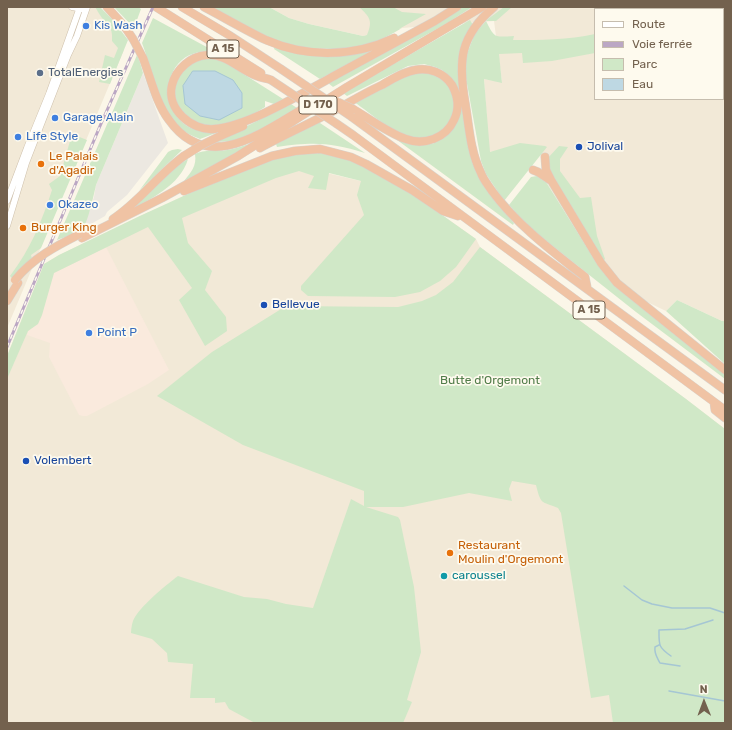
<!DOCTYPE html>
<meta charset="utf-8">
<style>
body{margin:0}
#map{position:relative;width:732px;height:730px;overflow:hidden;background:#fbf6e8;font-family:Rubik,sans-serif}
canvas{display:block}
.frame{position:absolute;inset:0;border:8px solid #73614e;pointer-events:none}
.legend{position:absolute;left:594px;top:8px;width:130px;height:92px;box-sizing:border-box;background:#fefaee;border:1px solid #c6bdae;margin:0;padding:5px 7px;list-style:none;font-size:12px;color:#73614e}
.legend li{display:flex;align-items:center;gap:8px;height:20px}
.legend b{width:20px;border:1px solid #c6bdae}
.north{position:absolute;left:684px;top:682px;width:40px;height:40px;-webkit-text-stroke:3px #fefaee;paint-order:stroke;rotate:359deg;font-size:11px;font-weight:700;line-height:16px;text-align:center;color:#73614e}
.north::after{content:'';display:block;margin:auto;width:14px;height:18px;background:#73614e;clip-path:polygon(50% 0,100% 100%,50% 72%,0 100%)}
</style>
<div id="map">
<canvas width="732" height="730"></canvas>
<div class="frame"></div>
<ul class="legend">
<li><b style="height:5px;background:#fff"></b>Route</li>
<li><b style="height:5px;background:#bba7c4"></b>Voie ferrée</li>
<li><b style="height:11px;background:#d0e8c7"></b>Parc</li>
<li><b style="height:11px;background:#bed8e3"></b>Eau</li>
</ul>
<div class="north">N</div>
</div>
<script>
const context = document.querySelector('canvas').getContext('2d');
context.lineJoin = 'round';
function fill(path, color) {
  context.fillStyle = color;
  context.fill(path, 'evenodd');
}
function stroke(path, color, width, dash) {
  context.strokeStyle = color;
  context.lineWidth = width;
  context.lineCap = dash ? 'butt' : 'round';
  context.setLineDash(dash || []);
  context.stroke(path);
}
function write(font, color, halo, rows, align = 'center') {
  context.font = font + ' Rubik,sans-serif';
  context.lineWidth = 3.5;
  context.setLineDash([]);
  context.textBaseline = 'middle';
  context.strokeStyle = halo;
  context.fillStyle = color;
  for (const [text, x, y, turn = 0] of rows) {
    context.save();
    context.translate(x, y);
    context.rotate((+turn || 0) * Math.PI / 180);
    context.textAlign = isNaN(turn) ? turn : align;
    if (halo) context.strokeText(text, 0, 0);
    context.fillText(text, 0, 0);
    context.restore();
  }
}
fill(new Path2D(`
 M7,7H95L124,50L7,328Z
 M269,7H725V321H722L677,300L666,311L616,287L598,265L546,182L539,149L489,152L484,79L502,82L494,21L402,28L363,36L309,24L289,18ZM595,9H723V99H595Z
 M272,160L411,193L476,239L480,247L686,399L725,429V723H7V356L44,264L59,255L142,215Z`), '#f2e9d7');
fill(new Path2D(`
 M106,247L169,370L148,384L87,416H83L79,415L49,357L50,343L27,335L28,331L42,315L54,273Z`), '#faeadd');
fill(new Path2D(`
 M143,73L168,143L127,195L107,212L105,216L91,224L85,223L94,197L96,185Z`), '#ece8e1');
fill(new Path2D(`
 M95,7H100L112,19L128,40L110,84L99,82L105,55L114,58L118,48L112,41C113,28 109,27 102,18C99,14 97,10 95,7Z
 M114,7H138L141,9L134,28Z
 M211,7H269L289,18L309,24L363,36L367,35C373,21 370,17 359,7H393L402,12L426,14L399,29L402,28C392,34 381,40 369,44C337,56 293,49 262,35C245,28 228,16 211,7Z
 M462,7H472L444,25L333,87L328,83Z
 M504,7H512L496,21H486C495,39 495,37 514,36L513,40C540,40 568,40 595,34V53L552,61L523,63L522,53L499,54L502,83L484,79L490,152L520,143L545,146L547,147L504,201L486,174L481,161L464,67L468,51L475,33L488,19Z
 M153,18L214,51C203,51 191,52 182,60C161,78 165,116 191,128C200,132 211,131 221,131L200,139C193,136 185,133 179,127C160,110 151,67 142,43Z
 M470,20L473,25L461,53L472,162L480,179L495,201L514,223L513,225L393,137L432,144L445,137L453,129L458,119L450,77L442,70L435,67L424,64L408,66L347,96L343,93Z
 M275,46L367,51L368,53L320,79L274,49Z
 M137,55L140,62L143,73L96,185C94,194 88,222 83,228C78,233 63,238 57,240Z
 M211,58L223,61L283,99L274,104L265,101V107C248,118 222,129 201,124C191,122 178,111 175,100C172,86 179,67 193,61C198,59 206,59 211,58Z
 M419,72C474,77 459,143 418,138C395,136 372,114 354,102L395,80Z
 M291,104L297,108L258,131L233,141L215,142Z
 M317,121L365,153C330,142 312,142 277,147L276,144Z
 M72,134L87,140L41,248L31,255L32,259L13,279L10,276C30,250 42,221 52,190L49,184L60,176Z
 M249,144L251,145L233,156L184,181C191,172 197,166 195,154C205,149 216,152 227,150C234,149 242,146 249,144Z
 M559,146L568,147L560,159V171L580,198L591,197L597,236L605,259L602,262L549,171L547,159Z
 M178,149L182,150L139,191L168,152L172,150Z
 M320,153L351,160L411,193L476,239L456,267L440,281L420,292L395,297L308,296L301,290V286L364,215L357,195L361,181L329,173L326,190L308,188L314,176L299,171L276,178L182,218L188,243L212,271L205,290L226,317L227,331L205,346L179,300L192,288L148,227L54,273L42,315L38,324L28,331L7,379V356L44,264L59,255L142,215L203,187L272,160L296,154Z
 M188,159C180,186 150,199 127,212L175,167Z
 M537,176L546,182L598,265L725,373V379L636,312L540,236L527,225L509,205L531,177Z
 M480,247L686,399L725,429V723H613L609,695L591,698L561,513L558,508C541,501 541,505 536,485L512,481L509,489L512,501L469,493L403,507H366L398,517L400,520L414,587L421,652L407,700L412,702L403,723H255L229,709L225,702L215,703V698H190L193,664L168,662L167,653L152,639L131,633C131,629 132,624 133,621C138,608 166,585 178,576L244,597L267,599L286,604L313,608L351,499L364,506V491L243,445L157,396L212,352L286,306L398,307L422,301L436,295L453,282Z
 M677,300L722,321H725V364L666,311Z`), '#d0e8c7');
const water = new Path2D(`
 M193,71H215L233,80L242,93V108L219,120L200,116L185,104L183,86Z`);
fill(water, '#bed8e3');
stroke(water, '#a5c6d4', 1);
stroke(new Path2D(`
 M624,586L642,600L652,604L672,608H710L725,613
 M659,645L655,647C654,654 657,657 660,663L680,666
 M671,656C658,647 659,645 659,630L685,629L713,620
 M669,691L725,701`), '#a5c6d4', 1.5);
const secondary = new Path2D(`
 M72,7L83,9
 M7,201L27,148L49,94L80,7
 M7,226L26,163L68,55L77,36L87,7`);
const highway = new Path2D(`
 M107,7L125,27
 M156,7L261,73
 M182,7L229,35L281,69
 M204,7C225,18 245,30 266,40C307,58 354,57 394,38
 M494,7C460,36 458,60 465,102C469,125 470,151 481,173C483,179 488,185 492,191C517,225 552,251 585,277L587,287
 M143,58C151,79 156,103 169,120C210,178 269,127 313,103
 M332,77L435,21L457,7
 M271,80C267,78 261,78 257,76C240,70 225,53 207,55C191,56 176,69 172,85C166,109 192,131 214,129C250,126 304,92 336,75
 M352,117L725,390
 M337,124L353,135L725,410
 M220,136L243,126
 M260,148C286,134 313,122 339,108C353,100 367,92 382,85C392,79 403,72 415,70C429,67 444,73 452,85C458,96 460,108 454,120C446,138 424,146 406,139C390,134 368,118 353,109
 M545,157L546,170L551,180L601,263L617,283L725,370
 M533,170L538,172L550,180
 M184,191L272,156L295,151L320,149L351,157L366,164L412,190L443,211L458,216
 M113,219C139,202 158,175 184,156
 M82,238L162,198L238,156L347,87L482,7
 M7,301L18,283
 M714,402L715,410L725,418`);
stroke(secondary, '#cfc1ac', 7);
stroke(highway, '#d8d3cd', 9);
stroke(secondary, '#fff', 6);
stroke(highway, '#f0c3a4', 8);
const rail = new Path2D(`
 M7,347L100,126L153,7`);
stroke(rail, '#bba7c4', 3);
stroke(rail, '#fefaee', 1.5, [4.5]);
const highwayBridge = new Path2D(`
 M125,27L133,39L143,58
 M281,69L352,117
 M271,80L337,124
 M338,102L353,109
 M184,156L200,146L220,136
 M15,280C33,258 56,246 80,234`);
stroke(highwayBridge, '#d8d3cd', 9, []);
stroke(highwayBridge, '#f0c3a4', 8);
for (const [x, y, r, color] of [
 [86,26,4,"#3f7fe0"],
 [40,73,4,"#5c6f8a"],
 [55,118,4,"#3f7fe0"],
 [18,137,4,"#3f7fe0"],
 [579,147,4,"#1a4fb4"],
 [41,164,4,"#e8710a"],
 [50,205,4,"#3f7fe0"],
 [23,228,4,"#e8710a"],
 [264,305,4,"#1a4fb4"],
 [89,333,4,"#3f7fe0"],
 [26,461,4,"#1a4fb4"],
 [450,553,4,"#e8710a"],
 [444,576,4,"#0f9aa8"]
]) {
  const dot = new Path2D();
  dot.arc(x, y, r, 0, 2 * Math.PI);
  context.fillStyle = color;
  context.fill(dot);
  stroke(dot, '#fefaee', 1.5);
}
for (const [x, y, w] of [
 [223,49,32],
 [318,105,38],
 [589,310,32]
]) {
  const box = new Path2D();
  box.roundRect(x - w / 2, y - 9, w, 18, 3);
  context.fillStyle = '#fefaee';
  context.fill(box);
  stroke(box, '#73614e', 1);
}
write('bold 11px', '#73614e', null, [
 ["A 15",223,49],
 ["D 170",318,105],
 ["A 15",589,310]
]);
write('12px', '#366cbe', '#fefaee', [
 ["Kis Wash",94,26],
 ["Garage Alain",63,118],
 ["Life Style",26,137],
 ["Okazeo",58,205],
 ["Point P",97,333]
], 'left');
write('12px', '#4e5e75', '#fefaee', [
 ["TotalEnergies",48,73]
], 'left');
write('12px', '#164399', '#fefaee', [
 ["Jolival",587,147],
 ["Bellevue",272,305],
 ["Volembert",34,461]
], 'left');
write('12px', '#c56008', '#fefaee', [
 ["Le Palais",49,157],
 ["d'Agadir",49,171],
 ["Burger King",31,228],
 ["Restaurant",458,546],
 ["Moulin d'Orgemont",458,560]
], 'left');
write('12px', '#527d4a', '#fefaee', [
 ["Butte d'Orgemont",490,381]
]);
write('12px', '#0d838f', '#fefaee', [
 ["caroussel",452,576]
], 'left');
</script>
